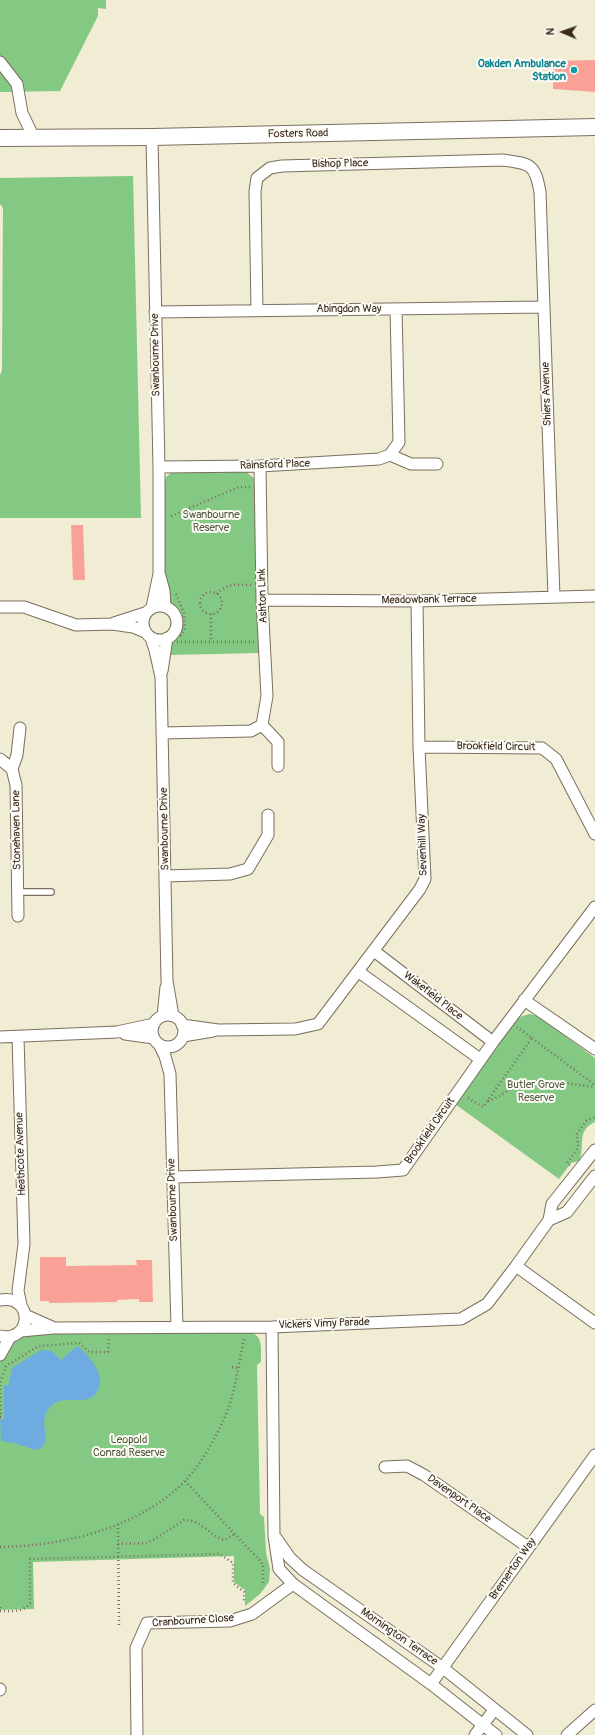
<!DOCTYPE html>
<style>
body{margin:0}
#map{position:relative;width:595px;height:1735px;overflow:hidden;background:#f1ecd4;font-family:Pangolin,sans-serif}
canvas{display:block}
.north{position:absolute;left:543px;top:12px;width:40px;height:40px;-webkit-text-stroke:3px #fdfcf7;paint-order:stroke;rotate:272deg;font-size:11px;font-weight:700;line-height:16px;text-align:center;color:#3b2a1e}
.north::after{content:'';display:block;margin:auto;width:14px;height:18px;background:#3b2a1e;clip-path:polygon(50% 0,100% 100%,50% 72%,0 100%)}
</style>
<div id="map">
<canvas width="595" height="1735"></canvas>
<div class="north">N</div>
</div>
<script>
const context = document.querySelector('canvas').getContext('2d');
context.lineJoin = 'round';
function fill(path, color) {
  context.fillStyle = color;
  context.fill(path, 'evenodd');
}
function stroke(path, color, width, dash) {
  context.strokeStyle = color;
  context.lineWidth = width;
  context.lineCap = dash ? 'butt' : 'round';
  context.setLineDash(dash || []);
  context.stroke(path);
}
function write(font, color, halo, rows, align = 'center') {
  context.font = font + ' Pangolin,sans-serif';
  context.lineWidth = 4;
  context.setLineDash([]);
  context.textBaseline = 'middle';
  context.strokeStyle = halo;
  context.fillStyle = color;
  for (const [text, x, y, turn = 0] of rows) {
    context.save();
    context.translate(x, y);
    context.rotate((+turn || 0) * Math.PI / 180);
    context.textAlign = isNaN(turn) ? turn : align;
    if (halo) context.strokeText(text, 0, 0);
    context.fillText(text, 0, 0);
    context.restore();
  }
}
fill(new Path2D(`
 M0,0H106V9L98,8V16L60,91L0,92Z
 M133,176L141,518H0V375L2,370L3,208L0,204V178Z
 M245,471L255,479L257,489L259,653L168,655L172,642L181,630L182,622L179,611L168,600L165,583L164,489L166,477L172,472Z
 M529,1014L538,1016L595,1058V1122C575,1131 586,1147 579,1161L571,1163L559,1179L455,1104L517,1020L520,1017Z
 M242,1330C264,1333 261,1344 261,1362L257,1365L260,1514L264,1517L266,1553L270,1569L269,1582L260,1594L245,1606V1590L234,1582V1556L33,1562L34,1609L0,1610V1351L8,1340L30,1333L66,1334Z`), '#83c883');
fill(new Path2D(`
 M76,1347H79C90,1358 107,1375 97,1392C95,1395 92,1398 88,1399C74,1403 56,1393 46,1413C42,1421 46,1432 46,1441L41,1448L36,1450L14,1443L1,1441L0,1420L4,1419V1385L8,1386L12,1368L41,1350L52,1351L61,1360Z`), '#6eabe0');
fill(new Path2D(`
 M595,60V92L553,89V61Z
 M71,525H83L85,580H73Z
 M40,1257H66V1266L137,1265L136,1260H152L153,1302H139V1299L117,1300V1302L49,1303V1301H40Z`), '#f9a196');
const service = new Path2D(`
 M19,892H51`);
const minor = new Path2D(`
 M0,62L17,84L22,113L34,138
 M257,310L255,191L257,178L270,168L282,166L503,160C530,164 535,163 540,192L554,597
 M155,312L543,307
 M390,455L411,464H437
 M159,467L260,466L379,459L390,455L399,442L396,309
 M160,576L164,591L165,606
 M262,600L417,601L595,596
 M143 623a17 17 0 1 1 34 0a17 17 0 1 1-34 0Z
 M0,607H24L76,625L112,624L133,627L145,632
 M152,607L159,574V467L152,137
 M114,623L145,613
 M151,638L155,650L161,677L167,981L173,1016
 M162,671L167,638
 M262,725L278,742V766
 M163,733L251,731L262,725L267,696L262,600L260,466
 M419,747L542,748L556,759L595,834
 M0,759L12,769L16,785L18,916
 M12,769L17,755L20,728
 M166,876L230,874L248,869L268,835V815
 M374,951L493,1042
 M359,972L480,1059
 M524,1000L595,1049
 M152 1031a16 16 0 1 1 32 0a16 16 0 1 1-32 0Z
 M163,1016L166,987
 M182,1025L218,1030L295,1029L318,1024L420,889L425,879L419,747L417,601
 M125,1034L154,1038
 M183,1036L213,1031
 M0,1037L117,1032L154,1024
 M18,1037L24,1244L18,1291L21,1305
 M159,1044L165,1056L170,1074L177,1327
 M173,1177L377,1172L403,1170L493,1042L595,907
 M549,1220L567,1212L595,1176
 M516,1266L595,1323
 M0,1300C34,1294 33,1343 0,1336
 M25,1315L52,1327
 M272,1327L274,1536L279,1569L293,1584L431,1684L496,1735
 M21,1331L53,1328L272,1327L461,1319L487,1304L516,1266L549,1220L552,1204L595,1150
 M0,1355L10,1337
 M385,1467L407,1466L424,1475L528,1547
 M276,1538L290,1558L303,1570L443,1668L527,1735
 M431,1684L595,1455
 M0,1689V1690
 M137,1735L136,1648L147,1623L230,1621L252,1614L293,1584
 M475,1735L494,1710
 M567,1735L595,1710`);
const secondary = new Path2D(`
 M0,138L152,137L595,127`);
stroke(service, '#7b6e5e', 8);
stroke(minor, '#7b6e5e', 13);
stroke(secondary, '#7b6e5e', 18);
stroke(new Path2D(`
 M171,516L239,487H250
 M200 603a11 11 0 1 1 22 0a11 11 0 1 1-22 0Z
 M176,594L184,613L185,630L179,638
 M217,594C228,582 236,585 251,585
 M211,614V642
 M177,642H254
 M532,1038L595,1085
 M468,1098L483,1107L532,1038L517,1027
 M488,1101C500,1098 509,1088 521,1084C541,1077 574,1085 595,1087
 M570,1165L567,1163L578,1148L577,1134L586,1121L595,1117
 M232,1367L238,1368
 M0,1417H1L0,1383L6,1366L39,1346L79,1343L89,1352H108L109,1339
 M185,1481L263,1564V1584
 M118,1524L119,1625
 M118,1544L147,1543L155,1539L184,1520C202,1520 209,1535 224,1540L235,1534
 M0,1547C64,1546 138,1528 184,1482C201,1465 220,1431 228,1409C236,1387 239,1362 244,1339
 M0,1607V1611C12,1611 23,1613 30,1603V1559L220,1554L233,1563V1583L244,1592V1601`), '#7b6e5e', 2.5, [1, 3]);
stroke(service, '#fff', 5.5);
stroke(minor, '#fff', 11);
stroke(secondary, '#fff', 16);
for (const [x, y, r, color] of [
 [574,70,4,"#0f9aa8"]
]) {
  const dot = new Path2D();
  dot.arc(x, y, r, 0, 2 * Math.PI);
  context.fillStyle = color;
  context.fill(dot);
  stroke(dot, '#fdfcf7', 1.5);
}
write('bold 11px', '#0d838f', '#fdfcf7', [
 ["Oakden Ambulance",566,64],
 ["Station",566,77]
], 'right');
write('11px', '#3b2a1e', '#fdfcf7', [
 ["Fosters Road",298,134,-1],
 ["Bishop Place",340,164,-1],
 ["Abingdon Way",349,309],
 ["Swanbourne Drive",156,355,-91],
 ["Shiers Avenue",547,394,-92],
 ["Rainsford Place",275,465,-2],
 ["Ashton Link",263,596,-92],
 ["Meadowbank Terrace",429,600,-1],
 ["Brookfield Circuit",496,747,1],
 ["Swanbourne Drive",165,829,-91],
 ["Stonehaven Lane",17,830,-91],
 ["Sevenhill Way",423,845,-92],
 ["Wakefield Place",433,996,38],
 ["Brookfield Circuit",430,1131,-55],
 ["Heathcote Avenue",21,1154,-92],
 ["Swanbourne Drive",173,1200,-92],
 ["Vickers Vimy Parade",324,1324,-2],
 ["Davenport Place",459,1499,35],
 ["Bremerton Way",513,1569,-55],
 ["Cranbourne Close",193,1621,-4],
 ["Mornington Terrace",399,1637,35]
]);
write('11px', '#51593c', '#fdfcf7', [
 ["Swanbourne",211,515],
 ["Reserve",211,528],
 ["Butler Grove",536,1085],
 ["Reserve",536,1098],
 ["Leopold",129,1440],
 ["Conrad Reserve",129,1453]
]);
</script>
